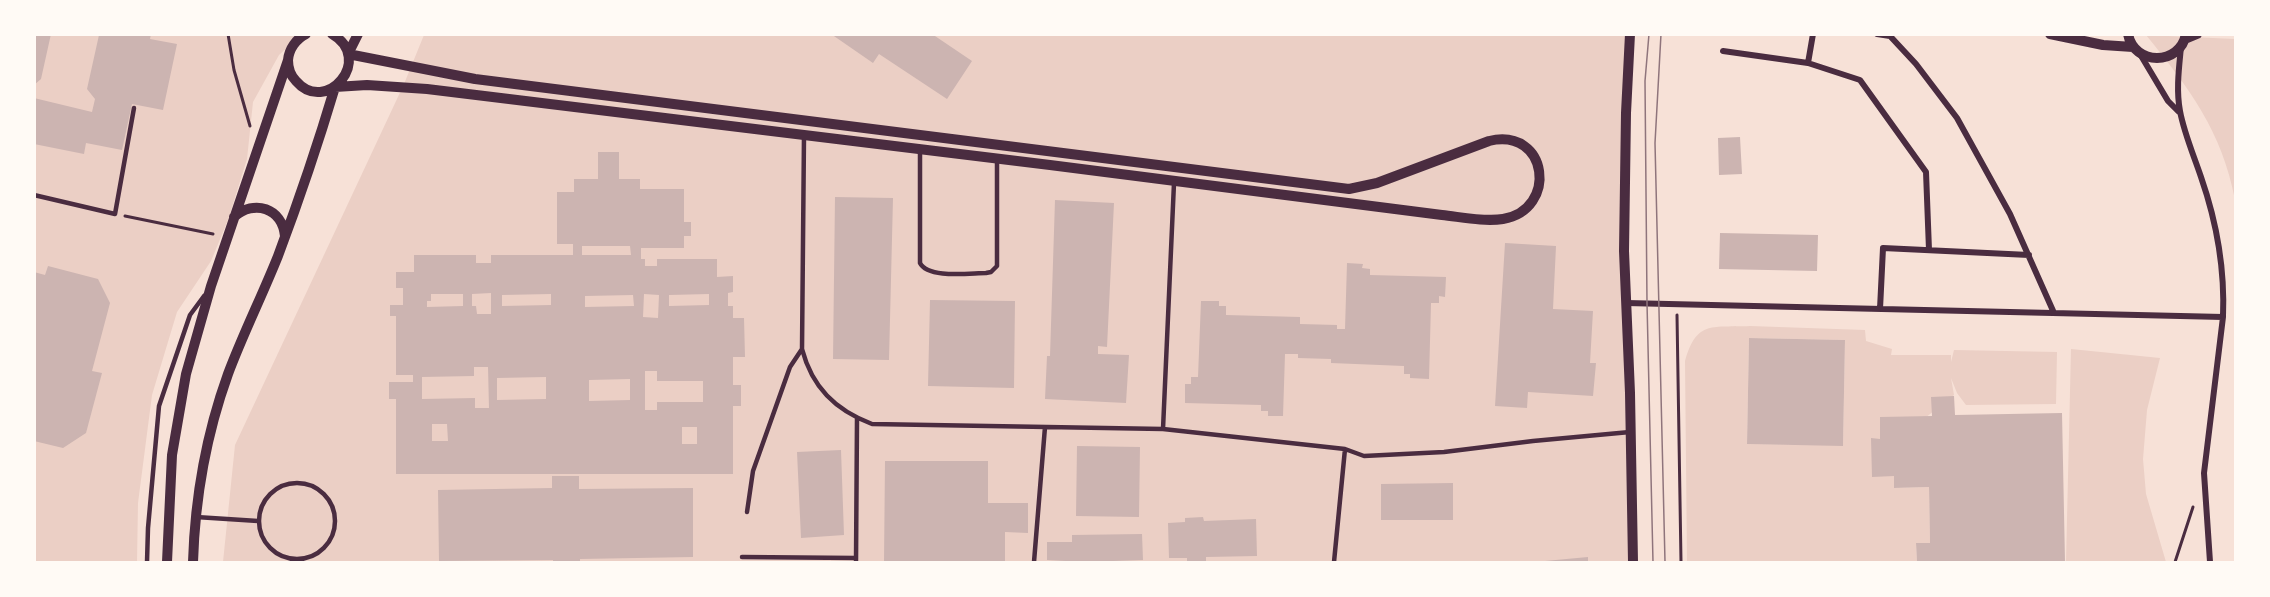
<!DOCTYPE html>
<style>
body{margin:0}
#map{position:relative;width:2270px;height:597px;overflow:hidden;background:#f7e1d7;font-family:"Roboto Condensed",sans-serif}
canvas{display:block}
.frame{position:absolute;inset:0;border:36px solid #fffaf5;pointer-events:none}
</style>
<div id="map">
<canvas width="2270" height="597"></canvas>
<div class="frame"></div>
</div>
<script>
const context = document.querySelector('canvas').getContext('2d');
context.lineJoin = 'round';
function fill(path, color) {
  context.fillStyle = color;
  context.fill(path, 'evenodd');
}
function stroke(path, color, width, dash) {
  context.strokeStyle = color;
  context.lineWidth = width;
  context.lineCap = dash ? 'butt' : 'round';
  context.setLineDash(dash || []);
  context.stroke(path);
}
fill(new Path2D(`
 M34,35H301L279,55L253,102L247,159L228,220L211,261L177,312L152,395L138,503L137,562H35Z
 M424,35H1628L1620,191L1635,562H223L235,445L404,84Z
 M2146,35L2235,39V200C2222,131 2189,88 2146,35Z
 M1750,326L1865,330L1866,341L1892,349L1891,355H1951V362L1954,350L2057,352L2056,404L1966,405L1957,393L1951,378L1954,395L1925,418L1880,417V439H1872L1894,476V488L1929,487L1930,543H1916L1917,562H1687L1685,361C1697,319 1713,328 1750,326ZM1749,338L1845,340L1843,445L1747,444Z
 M2071,349L2160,358L2147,410L2143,459L2146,494L2166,562H2066Z`), '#ebcfc5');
fill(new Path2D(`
 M34,34H51L41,79L34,85Z
 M151,34L150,39L177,44L163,110L132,104L122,150L86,143L84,154L34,144V98L92,112L95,99L87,89L99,35Z
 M831,34H932L972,61L947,99L879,54L873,63Z
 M1740,137L1742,174L1719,175L1718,138Z
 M598,152H619V179H640V189H684V222H691V236H684V248H641V259H645V266H657V259H717V277L733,276V292L728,293V306H733V318H744L745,357H733V385H741V406H733V474H396V399H389V382H413V375H396V316H390V305H403V288H396V272H414V255H476V263H491V255H573V244H557V192H574V179H598ZM582,246H630L631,255H582ZM491,293V314H477L476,306H472V294ZM431,294H463V306L427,307V301H431ZM551,294V305L502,306V295ZM644,294L659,295L658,318L643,317ZM709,294V305L669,306V295ZM633,295L634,306L585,307V296ZM474,367H488L489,408H475V398L422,399V377L474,376ZM645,371H657V381H703V402H657V410H645ZM546,377V399L497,400V378ZM630,379V400L589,401V380ZM432,424H447L448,441H432ZM682,427H697V444H682Z
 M835,197L893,198L889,360L833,359Z
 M1055,200L1114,203L1107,347L1098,346V354L1129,355L1126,403L1045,399L1047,356H1050Z
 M1720,233L1818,235L1817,271L1719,269Z
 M1505,243L1556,246L1553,309L1593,311L1590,363H1596L1593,396L1528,392L1527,408L1495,406Z
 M1347,263L1363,264L1362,268L1370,269V275L1446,277L1445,297L1439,296V303H1431L1429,379L1410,378V374H1404V366L1331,363V359L1298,358V354H1285L1283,416H1268V411H1261V405L1185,403V384H1191V377H1198L1201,301H1219V306H1226V315L1300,317V324L1337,325V329H1345Z
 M48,266L98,279L110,303L92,371L102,373L86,433L63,448L34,441V272L45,275Z
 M930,300L1015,301L1014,388L928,386Z
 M1749,338L1845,340L1843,446L1747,444Z
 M1954,396L1955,415L2062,413L2065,562H1917L1916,543H1930L1929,487L1894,488V476L1872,477L1871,438L1880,439V417L1932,416L1931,397Z
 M1077,446L1140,447L1139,517L1076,516Z
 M841,450L844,535L801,538L797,452Z
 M885,461H988V503H1028V533L1005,532V562H884Z
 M552,476H579V489L693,488V557L580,559V562H553V560L439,561L438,490L552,488Z
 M1453,483V520H1381V484Z
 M1203,517L1204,521L1256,519L1257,556L1206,557V561H1187V558H1169L1168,523L1185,522V518Z
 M1142,534L1143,560L1083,562L1047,560V542H1072V535Z
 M1588,557V562H1545V561Z`), '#ccb4b1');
stroke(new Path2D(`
 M228,34L234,70L250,126
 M125,216L213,234
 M1677,315L1681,562
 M2175,562L2193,507`), '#4a2c40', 3);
stroke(new Path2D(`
 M804,135L802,349C812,387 835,410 872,424L1163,429L1345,449L1364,456L1444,452L1533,441L1630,432
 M920,149V263C928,279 970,273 986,273L991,272L997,266V158
 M34,195L115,214L134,108
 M1163,429L1174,183
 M259 521a38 38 0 1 1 76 0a38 38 0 1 1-76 0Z
 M747,512L753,471L790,367L802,349
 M196,517L258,521
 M742,557L856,558
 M147,562L148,528L159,406L190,315L204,296
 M856,562L857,418
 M1034,562L1045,427
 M1334,562L1345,449`), '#4a2c40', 4.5);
stroke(new Path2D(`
 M1877,34L1890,36L1916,64L1957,118L2010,214L2054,313
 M1723,51L1808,63L1860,80L1926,172L1929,250
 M2140,54L2168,101L2179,112
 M1808,63L1813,34
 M1626,303L2223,317C2225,269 2217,223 2201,177C2194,156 2184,133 2180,111C2176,90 2179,68 2181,47
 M1880,309L1883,248L2029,255
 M2210,562L2204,473L2223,317`), '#4a2c40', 6);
stroke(new Path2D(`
 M306,34C296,39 289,49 288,60C288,68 291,76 296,81C326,116 375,59 332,34
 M1630,34L1626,113L1624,251L1630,393L1633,562
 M2050,34L2103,45L2133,47
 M2128,34C2134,66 2180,66 2186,34
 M2185,39L2197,34
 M234,217C254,199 282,208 285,236
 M167,562L172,455L186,374L211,286L288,60
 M193,562C195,498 206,435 228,374C243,334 262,296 278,256C299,200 318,144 335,87L367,85L427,89L1050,165L1442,215C1461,217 1484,222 1503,219C1558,210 1549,127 1489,141L1377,183L1349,189L475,79L348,54L358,34`), '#4a2c40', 10);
stroke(new Path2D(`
 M1649,34L1645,81L1647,303L1653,562
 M1661,34L1655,143L1665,562`), '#8f747c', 1.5);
</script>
